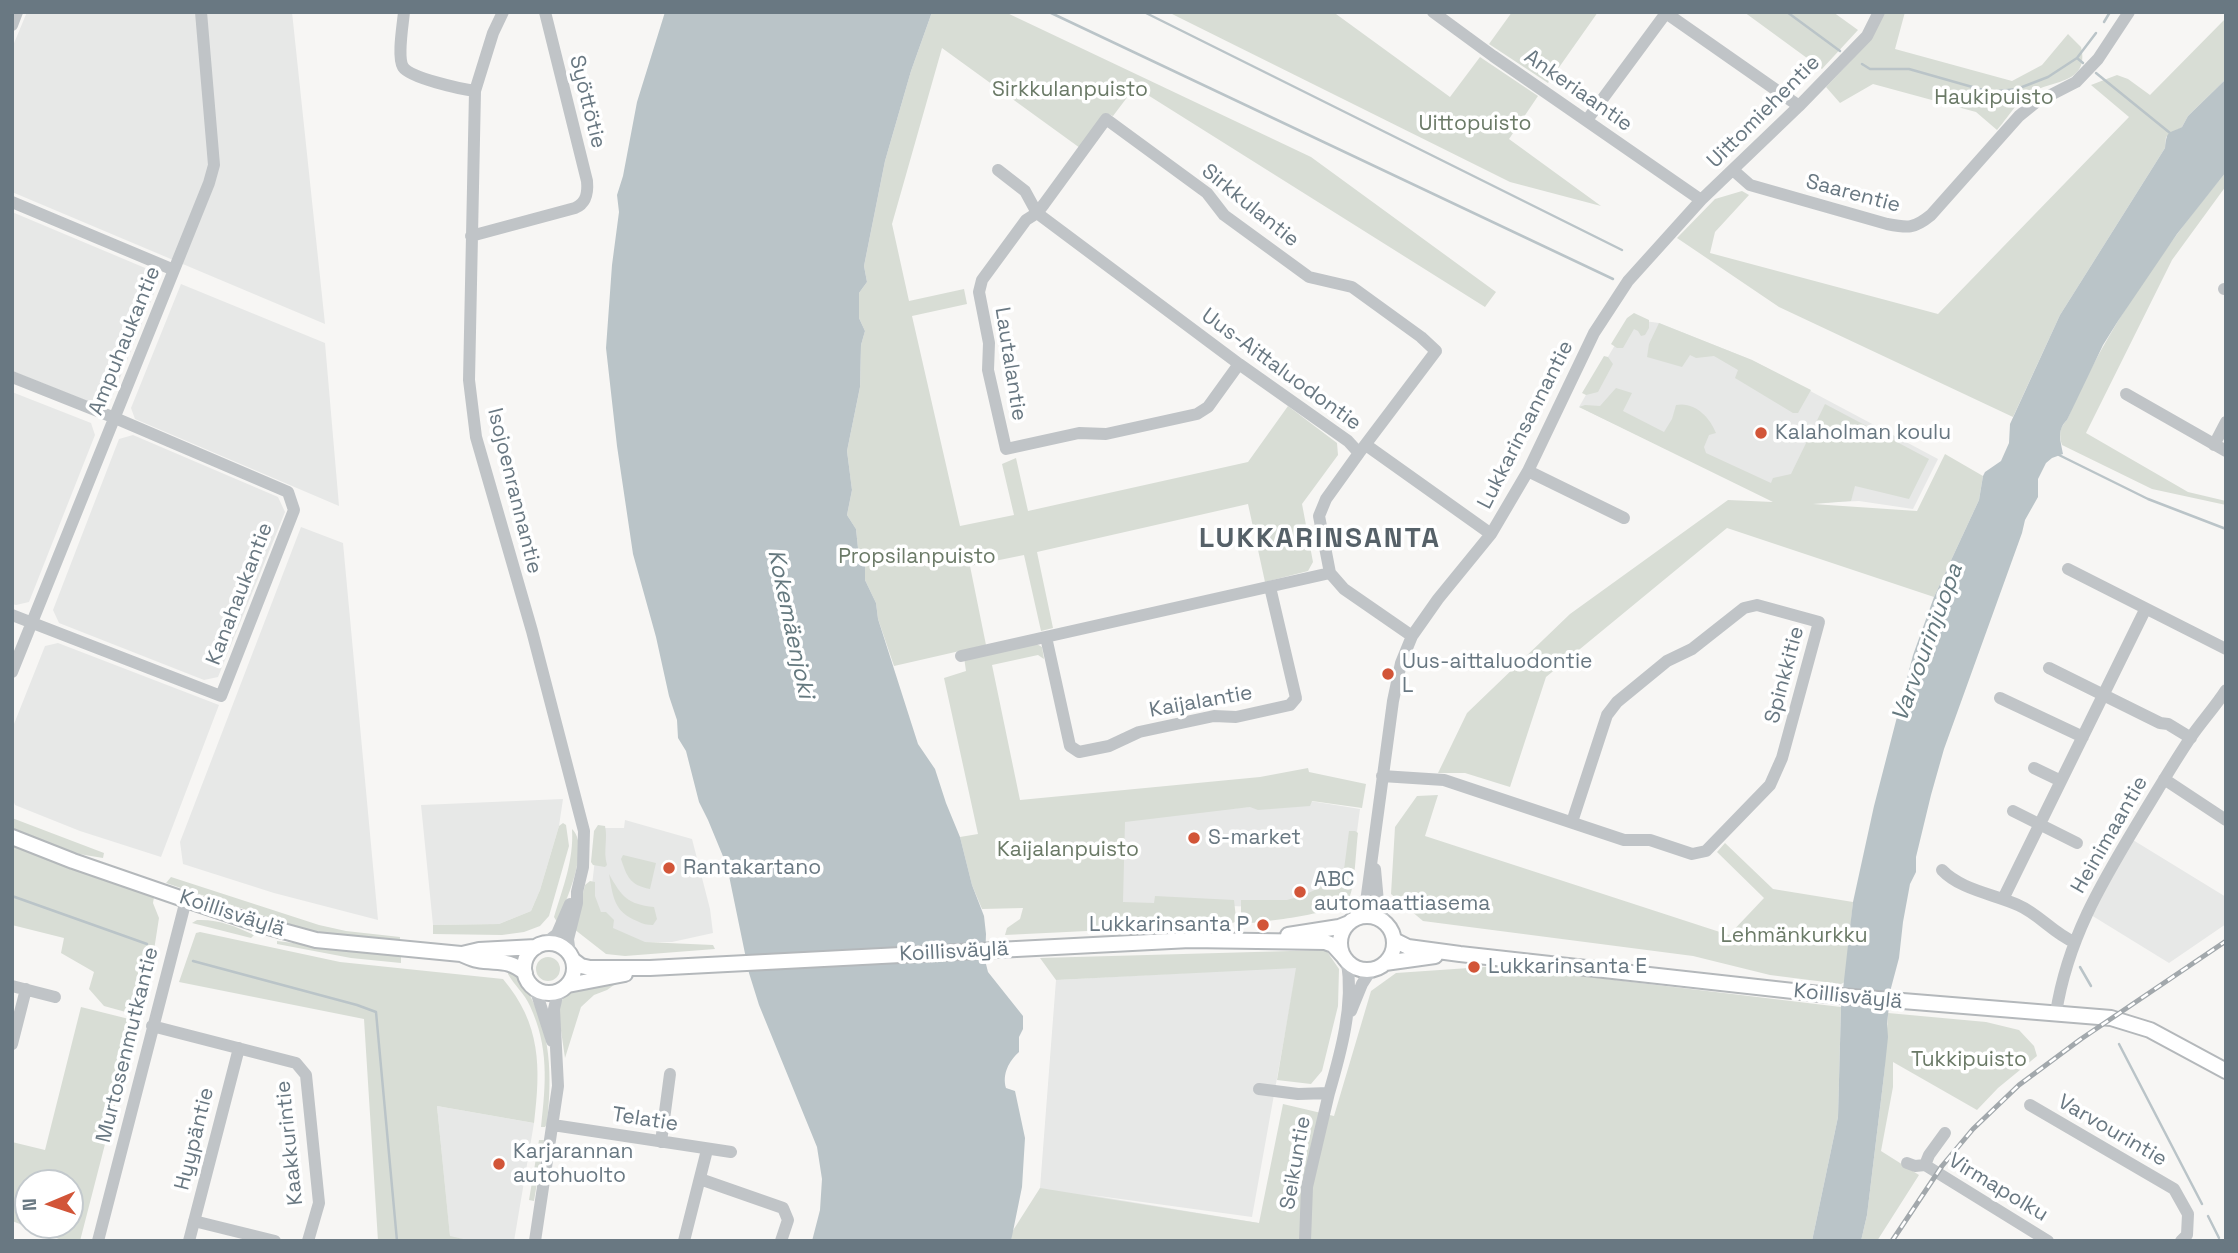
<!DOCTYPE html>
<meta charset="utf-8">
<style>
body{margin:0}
#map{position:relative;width:2238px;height:1253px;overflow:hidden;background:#f7f6f4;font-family:"Space Grotesk",sans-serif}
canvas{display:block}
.frame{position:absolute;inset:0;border:14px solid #697882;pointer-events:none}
.north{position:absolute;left:14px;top:1169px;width:70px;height:70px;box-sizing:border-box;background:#fff;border:2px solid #c3c9cd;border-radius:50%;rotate:268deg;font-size:19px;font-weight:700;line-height:28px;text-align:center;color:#697882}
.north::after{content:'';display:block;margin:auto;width:24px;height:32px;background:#d25538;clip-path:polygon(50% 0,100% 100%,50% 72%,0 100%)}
</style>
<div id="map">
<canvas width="2238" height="1253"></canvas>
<div class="frame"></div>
<div class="north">N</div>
</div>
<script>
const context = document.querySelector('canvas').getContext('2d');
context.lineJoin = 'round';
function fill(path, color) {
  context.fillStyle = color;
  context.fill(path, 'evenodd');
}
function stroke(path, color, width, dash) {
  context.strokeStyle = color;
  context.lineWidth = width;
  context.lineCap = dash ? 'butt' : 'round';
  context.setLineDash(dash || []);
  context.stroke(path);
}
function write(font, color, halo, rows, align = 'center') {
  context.font = font + ' "Space Grotesk",sans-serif';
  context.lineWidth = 7;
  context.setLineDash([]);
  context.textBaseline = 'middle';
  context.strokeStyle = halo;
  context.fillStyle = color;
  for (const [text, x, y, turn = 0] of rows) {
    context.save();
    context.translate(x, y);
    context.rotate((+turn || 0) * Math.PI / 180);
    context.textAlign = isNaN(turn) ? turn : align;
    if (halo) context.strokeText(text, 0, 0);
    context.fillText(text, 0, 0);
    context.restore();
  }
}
fill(new Path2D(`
 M27,12H292L325,324L12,192V48Z
 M12,212L150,270L157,286L111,400L97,405L12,371Z
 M181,284L325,343L339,506L135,419L131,408Z
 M1630,319L1659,323L1752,360L1938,459L1913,509L1859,501L1774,505L1772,500L1579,407Z
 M12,392L91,423L95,435L29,602L16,605L12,604Z
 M133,435L278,497L285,512L218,677L204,680L59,623L53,610L119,439Z
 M301,527L343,543L378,920L274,893L183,864L180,842Z
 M58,643L219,705L161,857L80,831L15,805L12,797V729L45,646Z
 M563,799L559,826L540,890L531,911L499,924L433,925L421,805Z
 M1310,801L1360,809L1350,884L1299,908L1122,903L1124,819Z
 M625,820L692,839L710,909L713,933L672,942L618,943L591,894L598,833L604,828H624Z
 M2133,840L2226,897V924L2169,963L2091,915Z
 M1297,967L1252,1217L1084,1194L1259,1223L1028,1241L1040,1188L1056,980Z
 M437,1106L534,1123L514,1241H472L450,1237Z`), '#e7e8e7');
fill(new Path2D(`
 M932,12H1005L1311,157L1496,292L1485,307L1135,87L1113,116L1106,113L1080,148L942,48L892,224L909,301L964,289L967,304L912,316L960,526L1014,515L1002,464L1016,458L1028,511L1248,462L1288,406L1337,443L1338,455L1302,504L1313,562L1308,571L1265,582L1248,504L1037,552L1053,628L1041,631L1024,555L970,566L986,645L894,666L878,619L876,603L865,580V566L858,548L856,529L847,515L852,490L847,451L860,387L861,345L865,331L859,318V293L867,282L864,266L885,161L911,71Z
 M1168,12H1337L1336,14L1450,97L1480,57L1538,96L1509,139L1601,206L1510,182Z
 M1512,12H1598L1548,83L1489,44Z
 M1744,12H1833L1858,30L1822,69Z
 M1883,12H1905L1895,49L2012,81L2042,65L2068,34L2081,47C2090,84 2052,80 2030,93C2019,99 2006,120 1997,130L1976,112L1873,84L1840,103L1826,87C1849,63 1870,43 1883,12Z
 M2226,18V79L2188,116L2182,127L2166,137L2165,148L2060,315L2013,417L1779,307L1677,238L1715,199L1742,191L1749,195L1715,232L1710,253L1938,314L2129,117L2091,85L2117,75L2128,79L2150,95Z
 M2226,172V186L2172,260L2086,433L2188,492L2226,501V505L2152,489L2062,445C2059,435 2059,428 2067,420C2105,330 2164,247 2226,172Z
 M1634,313L1649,320V328L1645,335L1641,336L1638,331L1634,329L1623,348H1617L1611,344L1627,318Z
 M1659,323L1752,360L1811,390L1798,413H1793L1735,378L1738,370L1714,356L1696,358L1690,355L1682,367L1647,357L1649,344Z
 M1604,356L1608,357L1613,364L1598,392L1586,395L1582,393Z
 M1616,388L1632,393L1623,411L1664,432L1672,419L1676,405C1694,401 1710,417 1716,433L1709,435L1704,447L1706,453L1771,483L1773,478L1791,474L1825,404L1929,459L1909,499L1855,486L1851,501L1813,504L1917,511L1945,454L1983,476L1979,500L1934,597L1727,528L1546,677L1510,787L1465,773H1438L1467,713L1570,614L1728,500L1773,502L1579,407L1585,405L1600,406Z
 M1033,642L1042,647L1044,659L1038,655L992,665L1020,800L1260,777L1308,768L1309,772L1366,784L1362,808L1312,801L1310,806L1258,810L1250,807L1125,822L1123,902L1154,903L1155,896L1234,900L1236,918L1235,922L1230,924L1005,935L1007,928L1020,919L1023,908L982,909L972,885L960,837L978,834L944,678L966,671L964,657Z
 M1438,795L1425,836L1729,935L1764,898L1717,852L1725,843L1773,889L1853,902L1845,982L1841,984L1770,975L1693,956L1423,921L1391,894L1395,827L1417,796Z
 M12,818L104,853L103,858L79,854L12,830Z
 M563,823L566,825L569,846L549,916L540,926L524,932L502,935L433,934V925L499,924L531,911L540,890L559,826Z
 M598,825L605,826C608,839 603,851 607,865L605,867L593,865L591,862L594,831Z
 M572,829C591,847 566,902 557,922L554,917C563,887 574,860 572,829Z
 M1349,831H1355L1358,833C1356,847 1355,888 1349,898C1338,915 1265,921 1244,924L1241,921V900H1287L1304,895L1343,877Z
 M12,845L154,897L153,903L159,918L152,963L139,1012L133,1014L104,1006L89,989L94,972L61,953L64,938L12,925Z
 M623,855L656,863L650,889C630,885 627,877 621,859Z
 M609,874C622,897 627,904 654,907L657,919L653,925C647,925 643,924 637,921C614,912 613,897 609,874Z
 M171,877L319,925L346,931L400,937V944L365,940L303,929L166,883Z
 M590,881L595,882V896L601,912H606L614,920L613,928L645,942L713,945L715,949L625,956L606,954L574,929L585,885Z
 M197,920C218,919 235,926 254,935L251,938L192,923Z
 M200,932L340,962L503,979C541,1024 541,1067 534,1123L437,1106L450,1236L472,1241H378L364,1019L179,982L196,933Z
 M277,941L401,956V963L351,958L277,944Z
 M1326,950L1339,969L1338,1006L1322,1071L1311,1084L1277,1080L1296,968L1056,980L1040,958Z
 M536 969a12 12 0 1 1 24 0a12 12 0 1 1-24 0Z
 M1498,966L1841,1007L1838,1117L1812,1241H1011L1012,1232L1040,1188L1259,1223L1283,1104L1334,1116L1371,991L1396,973Z
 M509,968C517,974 520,980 526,989C552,1030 552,1077 547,1124L545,1127H541C546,1083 549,1047 530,1006C525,994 514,985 508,974Z
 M621,980L607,990L594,995L581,1007L565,1058L558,1010C563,984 599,984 621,980Z
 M81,1007L133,1020L136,1024L80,1241H64L12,1221V1142L45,1150ZM28,1183H70V1225H28Z
 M1888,1013L1986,1022L2019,1030L2034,1046L2037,1056L1998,1088L1977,1110L1893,1062V1087L1881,1151L1919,1175L1877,1241H1861L1867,1215L1884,1075Z
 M539,1140H544L534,1201L529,1200Z`), '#d8ddd5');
fill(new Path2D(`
 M665,12H932L911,71L885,161L864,266L867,282L859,293V318L865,331L861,345L860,387L847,451L852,490L847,515L856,529L858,548L865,566V580L876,603L878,619L918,744L935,769L946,803L960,837L972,885L984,916L986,934L985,960L988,972L1023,1016V1029L1019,1037V1052C1009,1061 1002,1074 1006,1088L1015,1091L1025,1138L1022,1187L1011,1241H812L820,1210L822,1179L817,1147L759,1005L749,973L727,866L708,820L699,802L686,751L678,738L677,720L669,696L656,637L633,554L617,446L606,348L612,265L619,212L617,195L623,176L637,102Z
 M2226,79V172L2177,234L2118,321L2103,345L2067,420C2056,431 2061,441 2063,454L2052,458L2046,463L2038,479V497L2025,520L2022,533L1944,749L1931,795L1916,857V872L1910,884L1903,922L1899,958L1891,988L1887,1024L1888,1037L1884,1075L1867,1215L1861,1241H1812L1838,1117L1841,1007L1848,945L1853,902L1874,806L1913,655L1934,597L1979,500L1983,476L1985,472L2001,461L2009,443L2010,424L2060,315L2165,148C2167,130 2168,134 2182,127L2188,116Z`), '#bac4c8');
stroke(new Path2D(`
 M1049,12L1613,279
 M1144,12L1622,250
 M1787,12L1840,51
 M2104,22L2110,12
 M2077,58L2096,33
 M1862,64L1870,69H1909L1990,92L2017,89L2048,77L2077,58L2083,63
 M2096,73L2170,133
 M2059,455L2148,499L2226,529
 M12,896L147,944
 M193,961L357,1005L376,1012L397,1241
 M2080,967L2091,986
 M2119,1044L2202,1204
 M2208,1216L2219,1238`), '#bac4c8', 2.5);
const major = new Path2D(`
 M12,837L73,861L186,900L261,925L316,940L461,954C466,956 472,959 477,960C497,964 508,958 525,973
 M1340 943a27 27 0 1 1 54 0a27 27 0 1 1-54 0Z
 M1288,935L1339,927L1349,923
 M1394,940L1408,947L1460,954L1829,995L2111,1018L2150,1030L2226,1071
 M524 968a25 25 0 1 1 50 0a25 25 0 1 1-50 0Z
 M462,954L479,950L536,947
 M573,960L581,966L590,968H650L1190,940L1325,942L1333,945L1343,956
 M1385,963L1435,956
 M568,985L625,974`);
stroke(major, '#b4b8bb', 18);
stroke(new Path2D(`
 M404,12C403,24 397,57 403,67C410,78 461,89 475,91
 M503,12L493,33L475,91L469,380L476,437L532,631L584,831L583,867L577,892V903L568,939L570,955
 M1433,12L1493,56L1701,200
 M12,25L17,12
 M1587,120L1666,13L1799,106
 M998,170L1025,191L1037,213L1239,364L1348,441L1359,453L1326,499L1319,516L1330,573L1344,589L1412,636
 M1733,170L1750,185L1887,224C1908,228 1914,229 1931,215L2019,116L2035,103L2076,82L2098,59L2129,12
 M12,202L174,270
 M471,236L575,208C587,203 588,192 587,181L545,12
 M2224,289H2226
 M1239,364L1208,407L1197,414L1106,434L1079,433L1006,449L988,370L989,343L979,292L982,280L1026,220L1037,213L1044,204L1106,119L1207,193L1224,215L1309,277L1352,287L1421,337L1436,351L1359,453
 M12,377L115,418L288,492L294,510L221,696L12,615
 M2126,394L2226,451
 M1366,445L1491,534
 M2214,445L2226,422
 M1528,471L1624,518
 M2068,569L2226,649
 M1046,637L1070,746L1079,752L1109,746L1139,732L1214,716L1236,717L1290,705L1296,698L1270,587
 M961,656L1330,573
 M2049,668L2160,723L2168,724L2191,738
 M12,672L209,183L214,165L201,12
 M2000,698L2083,737
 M2034,768L2061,781
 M1382,776L1444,780L1624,840H1650L1692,854L1706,851L1770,785L1782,758L1819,622L1757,605L1744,608L1692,649L1667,661L1617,702L1607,715L1572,822
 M2164,779L2226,820
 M2013,811L2077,843
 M1375,869L1378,902L1384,922
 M1942,870C1961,890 1994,894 2018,905C2039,914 2053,933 2074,942
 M2003,899L2145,610
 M1360,917L1366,902L1393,701L1401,663L1412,636L1438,599L1491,534L1528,471L1594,333L1628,281L1701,200L1799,106L1867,36L1879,12
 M544,944L557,934L570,904
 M12,986L55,997
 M535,988L552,1041
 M1351,1011L1362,984L1371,970
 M2056,1013C2068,936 2104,879 2143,814C2159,788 2174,762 2191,737C2202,721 2215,707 2226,690
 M152,1026L296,1063L306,1075L319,1203L308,1241
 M12,1044L26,989
 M1259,1089L1298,1094L1329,1093C1341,1052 1354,1005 1347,962
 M2030,1105L2174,1189L2188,1214L2187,1235L2181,1241
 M553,1125L731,1152
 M1945,1133L1929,1155L1925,1165L2048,1241
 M661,1142L670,1074
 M1907,1163L1915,1166L1925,1165
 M700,1179L783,1208L788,1220L781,1241
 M194,1221L275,1241
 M98,1241L186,900
 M189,1241L239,1048
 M535,1241L558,1086L554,1009L557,996L564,989
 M684,1241L707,1150
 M1305,1241L1307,1187L1329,1093`), '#c0c4c7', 12);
stroke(major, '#fff', 14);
const rail = new Path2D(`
 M1892,1241L1942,1166L1973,1129L2019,1085L2081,1039L2226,941`);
stroke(rail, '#a2a8ac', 5);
stroke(rail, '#fff', 2.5, [8]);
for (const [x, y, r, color] of [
 [1761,433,7,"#d25538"],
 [1388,674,7,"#d25538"],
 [1194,838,7,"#d25538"],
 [669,868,7,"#d25538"],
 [1300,892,7,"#d25538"],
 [1263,925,7,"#d25538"],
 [1474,967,7,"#d25538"],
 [499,1164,7,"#d25538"]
]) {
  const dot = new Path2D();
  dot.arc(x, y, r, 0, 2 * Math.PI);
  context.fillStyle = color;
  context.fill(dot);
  stroke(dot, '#fff', 2.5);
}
write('21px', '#6b7a67', '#fff', [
 ["Sirkkulanpuisto",1070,90],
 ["Haukipuisto",1994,98],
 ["Uittopuisto",1475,124],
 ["Propsilanpuisto",917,557],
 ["Kaijalanpuisto",1068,850],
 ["Lehmänkurkku",1794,936],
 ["Tukkipuisto",1969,1060]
]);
write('21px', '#697882', '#fff', [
 ["Ankeriaantie",1578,91,35],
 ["Syöttötie",587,102,76],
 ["Uittomiehentie",1764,112,-45],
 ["Saarentie",1853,194,15],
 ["Sirkkulantie",1250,206,39],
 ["Ampuhaukantie",125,341,-68],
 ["Lautalantie",1010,364,81],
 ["Uus-Aittaluodontie",1281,370,36],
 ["Lukkarinsannantie",1526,425,-63],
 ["Isojoenrannantie",514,491,76],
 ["Kanahaukantie",240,594,-69],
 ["Spinkkitie",1785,675,-75],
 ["Kaijalantie",1201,702,-10],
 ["Heinimaantie",2110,835,-60],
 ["Koillisväylä",232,914,18],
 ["Koillisväylä",954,952,-3],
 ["Koillisväylä",1848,997,6],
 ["Murtosenmutkantie",128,1045,-76],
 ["Telatie",645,1120,9],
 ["Varvourintie",2112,1131,30],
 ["Hyypäntie",195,1139,-76],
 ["Kaakkurintie",290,1143,-96],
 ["Seikuntie",1296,1163,-80],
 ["Virmapolku",1998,1188,31]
]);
write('21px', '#697882', '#fff', [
 ["Kalaholman koulu",1775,433],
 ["Uus-aittaluodontie",1402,662],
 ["L",1402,686],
 ["S-market",1208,838],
 ["Rantakartano",683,868],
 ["ABC",1314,880],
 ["automaattiasema",1314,904],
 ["Lukkarinsanta P",1249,925,"right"],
 ["Lukkarinsanta E",1488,967],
 ["Karjarannan",513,1152],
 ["autohuolto",513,1176]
], 'left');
write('italic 23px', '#64787e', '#fff', [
 ["Kokemäenjoki",790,624,78],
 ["Varvourinjuopa",1928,643,-70]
]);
context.letterSpacing = '2px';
write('bold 28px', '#566168', '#fff', [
 ["LUKKARINSANTA",1320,539]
]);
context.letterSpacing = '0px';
</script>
